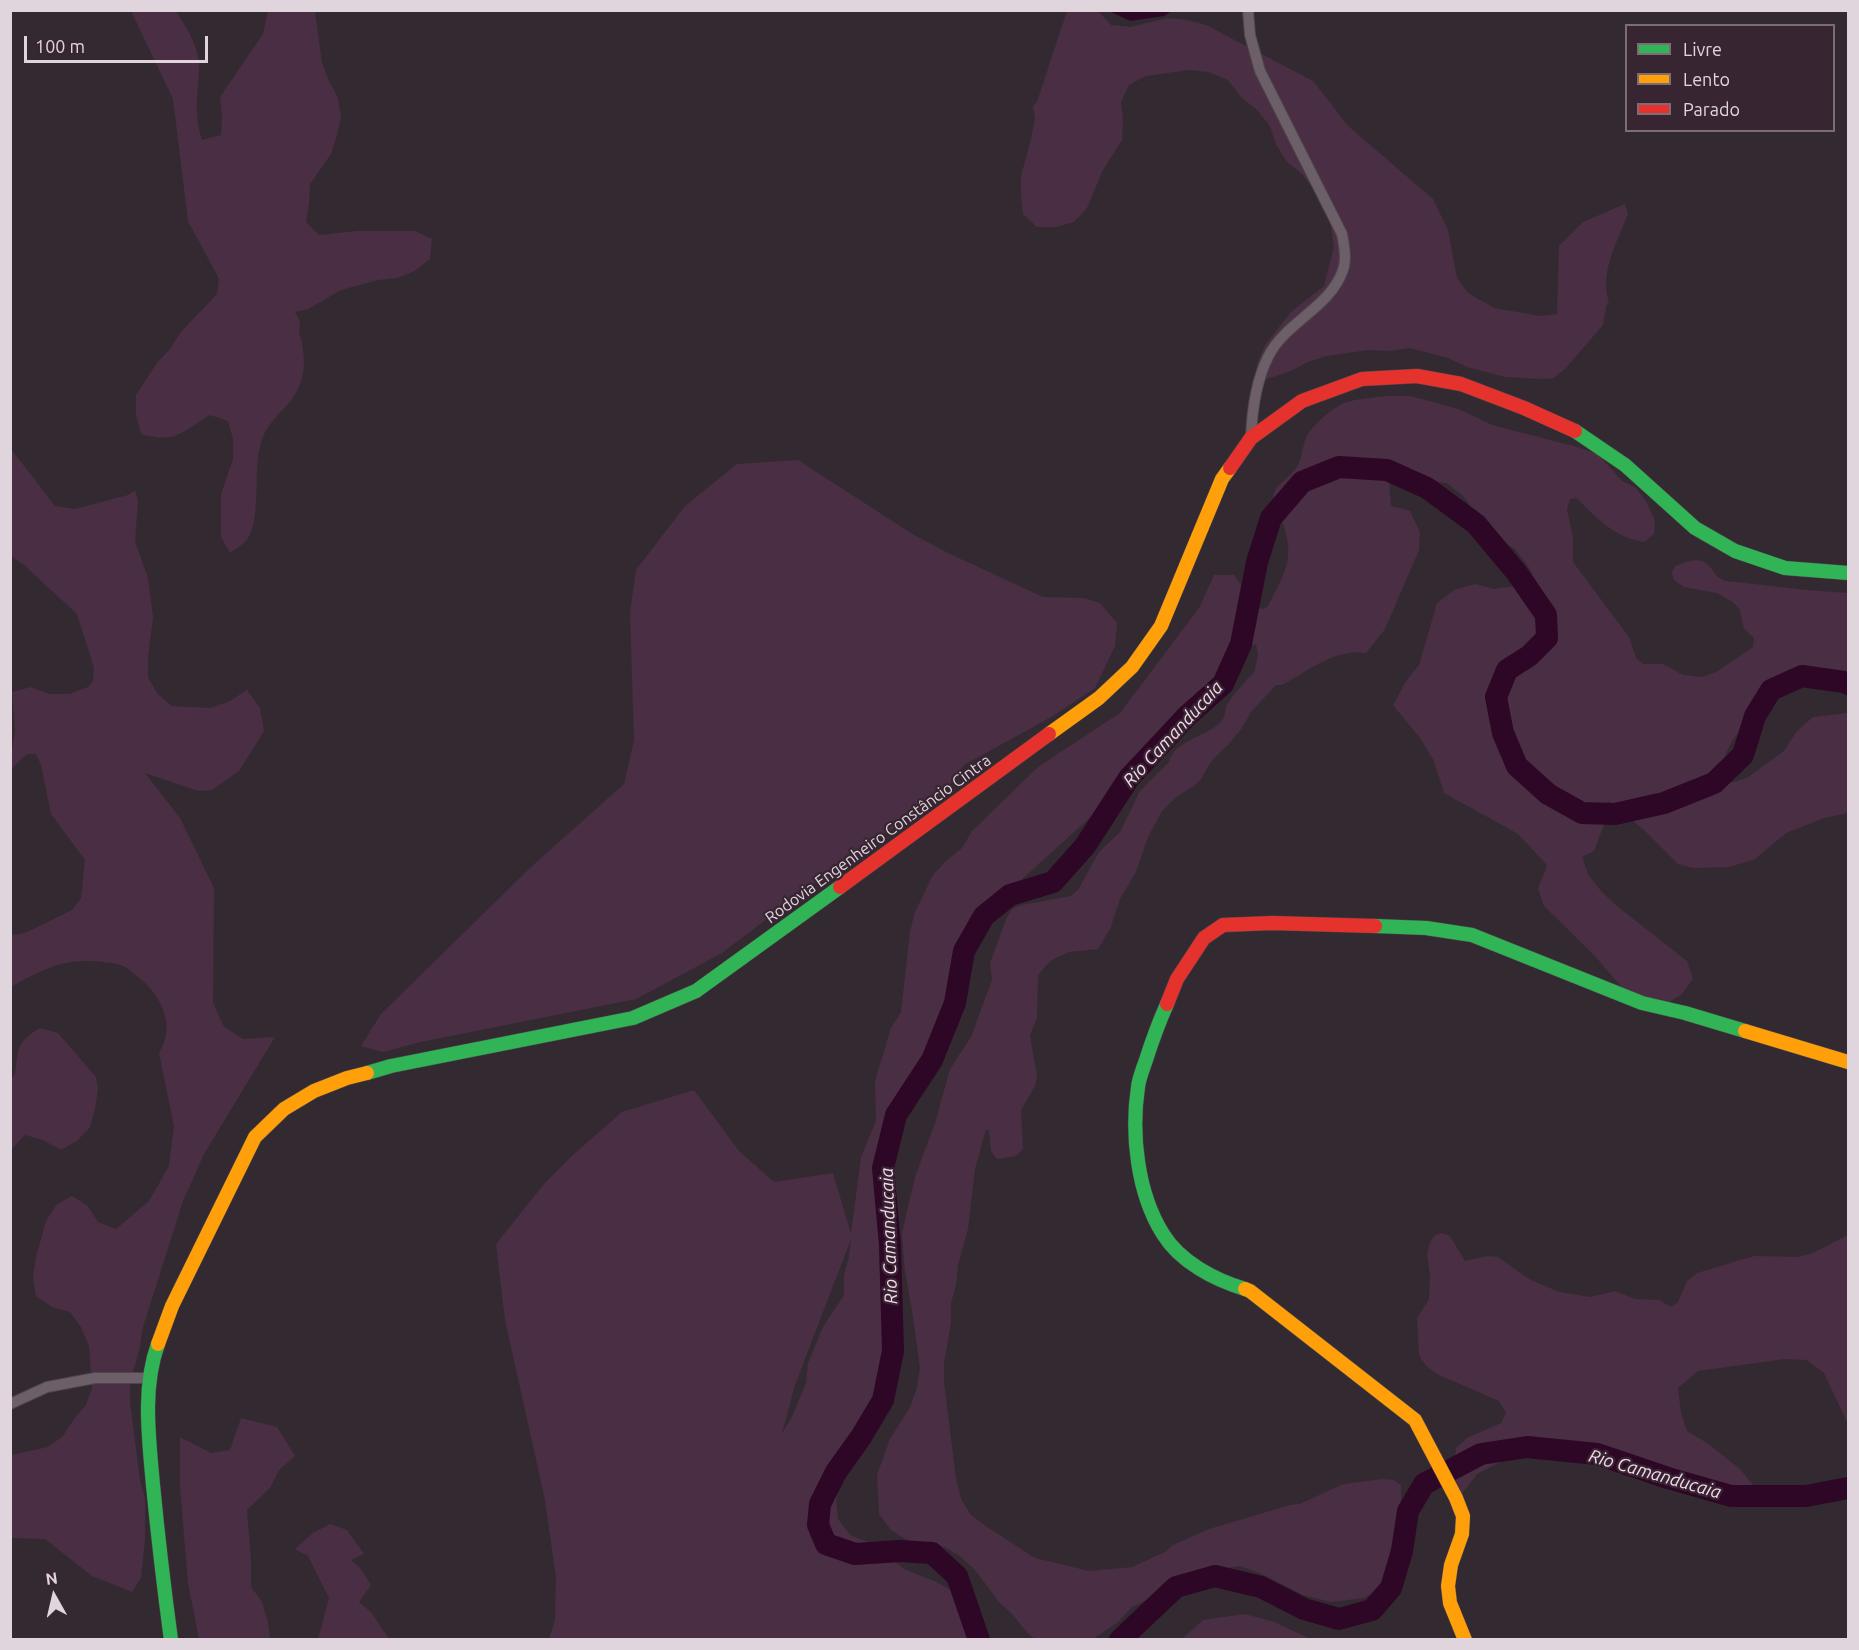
<!DOCTYPE html>
<meta charset="utf-8">
<style>
body{margin:0}
#map{position:relative;width:1859px;height:1650px;overflow:hidden;background:#332a31;font-family:Ubuntu,sans-serif}
canvas{display:block}
.frame{position:absolute;inset:0;border:12px solid #e0d5dc;pointer-events:none}
.legend{position:absolute;left:1625px;top:24px;width:210px;height:108px;box-sizing:border-box;background:#372632;border:2px solid #7b6c76;margin:0;padding:8px 10px;list-style:none;font-size:18px;color:#e0d5dc}
.legend li{display:flex;align-items:center;gap:12px;height:30px}
.legend b{width:30px;border:2px solid #7b6c76}
.north{position:absolute;left:24px;top:1566px;width:60px;height:60px;-webkit-text-stroke:4px #372632;paint-order:stroke;rotate:352deg;font-size:16px;font-weight:700;line-height:24px;text-align:center;color:#e0d5dc}
.north::after{content:'';display:block;margin:auto;width:21px;height:27px;background:#e0d5dc;clip-path:polygon(50% 0,100% 100%,50% 72%,0 100%)}
.scale{position:absolute;left:24px;top:36px;width:184px;height:27px;box-sizing:border-box;border:3px solid #e0d5dc;border-top:0;padding-left:8px;font-size:18px;line-height:21px;white-space:nowrap;color:#e0d5dc;-webkit-text-stroke:4px #372632;paint-order:stroke}
</style>
<div id="map">
<canvas width="1859" height="1650"></canvas>
<div class="frame"></div>
<ul class="legend">
<li><b style="height:8px;background:#30b455"></b>Livre</li>
<li><b style="height:8px;background:#ff9f0a"></b>Lento</li>
<li><b style="height:8px;background:#e5322d"></b>Parado</li>
</ul>
<div class="north">N</div>
<div class="scale">100 m</div>
</div>
<script>
const context = document.querySelector('canvas').getContext('2d');
context.lineJoin = 'round';
function fill(path, color) {
  context.fillStyle = color;
  context.fill(path, 'evenodd');
}
function stroke(path, color, width, dash) {
  context.strokeStyle = color;
  context.lineWidth = width;
  context.lineCap = dash ? 'butt' : 'round';
  context.setLineDash(dash || []);
  context.stroke(path);
}
function write(font, color, halo, rows, align = 'center') {
  context.font = font + ' Ubuntu,sans-serif';
  context.lineWidth = 4.5;
  context.setLineDash([]);
  context.textBaseline = 'middle';
  context.strokeStyle = halo;
  context.fillStyle = color;
  for (const [text, x, y, turn = 0] of rows) {
    context.save();
    context.translate(x, y);
    context.rotate((+turn || 0) * Math.PI / 180);
    context.textAlign = isNaN(turn) ? turn : align;
    if (halo) context.strokeText(text, 0, 0);
    context.fillText(text, 0, 0);
    context.restore();
  }
}
fill(new Path2D(`
 M1097,10L1111,25L1131,27L1168,18L1187,20L1206,25L1313,81L1348,126L1433,199L1448,230L1457,278L1468,293L1494,308L1540,316L1557,314L1559,246L1583,222L1625,204L1628,214C1618,241 1599,272 1609,302L1606,307L1603,325L1566,368L1554,378L1543,379L1505,377L1467,367L1448,358L1410,348L1388,351L1369,350L1326,356L1308,362L1291,371L1255,383L1257,364L1265,345L1291,312L1324,286L1334,247L1331,226L1325,208L1315,191L1302,174L1286,161L1276,144L1270,126L1257,110L1241,97L1228,80L1208,72L1189,70L1146,76L1129,85L1121,102L1123,121L1122,140L1102,172L1087,208L1074,222L1056,227H1037L1023,214L1021,195V176L1031,139L1035,119L1033,106L1037,102L1067,11Z
 M131,11H176C186,27 196,42 199,61C200,69 198,77 198,85C196,104 196,122 202,140L221,135L222,116L220,97L263,34L268,11H315L322,63L329,81L338,98L341,117L337,135L331,154L310,184L309,204L306,222L319,235L357,231H415L432,239L430,259L415,271L397,278L378,280L341,290L308,309L295,312L300,321L299,334C303,341 303,352 304,360C304,406 271,409 261,443C252,469 263,522 245,542C241,546 235,549 230,553L221,537V495L233,459V439L228,421L210,415C181,432 177,444 141,434L136,415V395L157,363L170,349L180,333L217,294L219,279L188,221L173,99Z
 M1389,396H1410L1437,403L1461,410L1492,425L1577,447L1598,454L1622,481L1636,488L1646,501L1655,521L1654,534L1644,542C1614,537 1597,519 1577,498L1570,499L1567,509L1573,538V562L1629,637L1636,658L1643,664H1663L1683,675L1703,677L1718,671L1753,647L1754,638L1744,629L1740,610L1734,603L1717,593L1684,587L1674,580L1672,573L1675,566C1685,563 1697,556 1707,564C1716,571 1711,574 1725,581C1766,585 1807,591 1848,593V677C1830,672 1806,676 1789,683C1781,687 1775,697 1769,702C1753,716 1723,743 1724,766C1724,771 1728,778 1730,783L1747,778L1784,751L1797,731L1813,717L1848,713V813L1824,818L1786,833L1755,859L1730,867L1693,868L1678,864L1643,829L1608,801L1607,817L1594,851L1582,857L1588,874L1601,891L1618,907L1687,961L1693,979L1681,995L1664,1005L1625,991L1594,955L1544,906L1538,888L1546,869V864L1518,834L1444,793L1434,761L1420,738L1393,705L1406,681L1419,665L1437,603L1454,590L1475,584L1494,589L1537,583L1528,566L1515,549L1495,537L1478,517L1464,497L1448,484L1429,479L1410,478L1389,484L1391,506L1410,511L1420,532L1419,550L1385,629L1366,653C1336,648 1308,671 1282,685H1276L1251,712L1242,728L1228,745L1212,760L1201,779L1194,786L1176,797L1162,811L1148,837L1136,872L1120,899L1110,929L1098,949L1069,952L1060,956L1050,961L1038,975L1037,1017L1030,1036L1037,1075L1035,1086L1021,1110L1023,1149L1016,1156L997,1159L991,1151L989,1131L986,1129L975,1169L968,1229L958,1265L956,1285L951,1303V1323L944,1363V1382L956,1479L961,1499L971,1515L987,1527L1035,1558L1089,1571L1132,1567L1165,1552L1173,1545L1209,1529L1290,1505L1300,1504L1341,1485L1351,1483L1383,1479L1393,1480L1401,1485L1402,1516L1395,1543V1564L1392,1573L1372,1594L1363,1598L1331,1602L1303,1595L1262,1574L1240,1566L1214,1570L1182,1583L1132,1607L1118,1622L1093,1639H1039L1032,1637L1025,1630L1013,1615L999,1602L975,1570L961,1557L945,1547L925,1545L907,1540L891,1530L879,1514L877,1475L890,1439L910,1407L917,1388L920,1368L912,1310L905,1272L902,1233L915,1177L935,1123L950,1069L971,1037L992,980L990,963L1007,917L1012,909L1022,905L1071,896L1078,890L1099,852L1120,832L1140,791L1169,762C1173,742 1206,736 1220,723C1225,718 1225,712 1227,705C1229,700 1249,676 1254,673L1258,655L1256,644L1241,650L1229,674L1207,706L1159,743L1150,763L977,920L962,939L965,991L954,1022L944,1038L939,1056L929,1072L921,1090L908,1104L898,1120L886,1220V1240L893,1298L894,1318L886,1378L876,1413L866,1430L851,1466L841,1482L836,1500L838,1519L850,1535L868,1542L884,1553L904,1569L934,1581L951,1590L967,1607L988,1639H549L555,1620L556,1578L545,1500L505,1320L496,1244L544,1184L574,1154L622,1112L694,1090L739,1151L774,1182L833,1173L851,1234L861,1157L876,1121L875,1081L891,1028L901,1012L910,932L915,912L933,875L946,861L962,848L972,831L1038,767L1120,713L1199,608L1214,575H1234L1248,594L1252,607L1264,609L1268,606C1283,576 1296,559 1283,524C1280,515 1273,509 1273,499C1273,486 1287,480 1294,471C1303,461 1301,447 1307,436C1312,426 1332,408 1344,403C1355,399 1377,397 1389,396ZM851,1239L849,1257L844,1275V1295L823,1327L808,1363L806,1383L791,1419L782,1433L795,1385Z
 M11,449L55,506L75,509L128,495L135,490L138,501L135,541L148,578L153,617L148,657V677L157,693L171,706L211,708L230,701L247,690L260,708L264,731L239,771L212,790L198,791L145,773L180,818L214,888L213,1003L224,1027L243,1039L275,1037L204,1154L183,1201L143,1327L140,1347L130,1383V1402L140,1480L145,1499V1538L141,1578L132,1592L92,1576L45,1539L11,1538V1455L48,1447L63,1436L74,1419L86,1405L92,1388L89,1346L81,1327L70,1312L52,1307L36,1296L33,1277L36,1257L46,1221L56,1205L72,1196L88,1206L98,1222L116,1229L149,1201L169,1166L174,1126L159,1053C177,1025 160,993 137,976C132,972 127,967 121,965C111,962 96,961 84,961C59,960 32,975 11,987V935L25,933L72,910L81,898L85,860L51,814L41,765L36,754H27L12,768L11,781V754L15,731L12,692L31,687L49,694H69L88,687L93,681L94,668L77,614L24,565L11,556Z
 M798,460L914,535L950,554L1043,597L1084,598L1100,603L1117,623L1115,646L1095,688L1053,716L964,765L938,801L855,852L722,953L636,999L421,1042L383,1052L361,1046L381,1014L531,867L624,784L634,740L630,613L636,570L685,506L737,464Z
 M40,1028L58,1033L96,1077L98,1089L95,1109L90,1127L77,1141L61,1150L43,1140L25,1135L12,1149L11,1161V1078L15,1075C18,1049 17,1041 40,1028Z
 M1442,1233L1450,1236L1465,1261L1487,1256L1498,1257L1529,1279L1559,1292L1590,1297L1615,1291L1635,1299L1659,1300L1671,1307L1678,1302L1687,1281L1697,1273L1754,1256L1798,1257L1813,1253L1848,1235V1424L1824,1373L1807,1360L1785,1359L1698,1371L1678,1388L1681,1413L1687,1431L1707,1443L1740,1469L1753,1485L1755,1501L1724,1500L1697,1492L1661,1472L1621,1457L1571,1447H1543L1516,1454L1477,1474L1461,1495L1454,1476L1456,1448L1467,1438L1501,1423L1506,1413L1499,1401L1437,1374L1426,1366L1419,1355L1417,1318L1429,1299L1430,1275L1427,1254L1430,1242L1435,1235Z
 M241,1418L277,1427L295,1456L279,1470L270,1488L247,1510L251,1559V1587L262,1602L268,1623L270,1639H199L188,1583L180,1487V1437L211,1453L230,1450Z
 M330,1524L347,1530L364,1554L351,1560L362,1570L371,1585L359,1602L371,1612L389,1639H318L329,1598L308,1556L295,1549L313,1533Z
 M1245,1614L1274,1622L1311,1639H1182L1203,1620Z`), '#4a2e43');
fill(new Path2D(`
 M1109,11H1172L1164,16L1130,21Z`), '#2d0725');
stroke(new Path2D(`
 M979,1640L957,1576L932,1553L900,1551L855,1554L826,1544L818,1525L820,1504L836,1472L861,1437L883,1400L893,1351L890,1245L883,1168L896,1115L932,1060L955,1003L964,951L984,916L1010,895L1053,882L1085,846L1129,778L1187,716L1223,684L1241,644L1257,562L1271,518L1302,482L1339,467L1387,470L1427,488L1476,524L1517,573L1546,615L1547,638L1529,656L1507,670L1496,697L1503,733L1517,766L1548,794L1582,813L1615,814L1664,803L1714,783L1743,755L1755,716L1771,690L1802,676L1844,682L1848,684
 M1120,1640L1176,1587L1215,1576L1261,1587L1304,1609L1339,1619L1372,1610L1391,1588L1402,1551L1408,1511L1424,1484L1481,1454L1527,1447L1597,1454L1668,1478L1731,1496H1806L1848,1488`), '#2d0725', 22);
const street = new Path2D(`
 M1248,10L1250,35L1260,71L1342,234C1344,245 1347,259 1343,270C1330,308 1285,322 1268,357C1256,381 1252,411 1251,438
 M10,1404L47,1387L95,1378H150`);
const fast = new Path2D(`
 M1575,431L1625,465L1695,528L1735,551L1785,568L1848,573
 M1375,926L1426,928L1472,935L1642,1003L1685,1013L1745,1031
 M1167,1004C1159,1022 1152,1041 1146,1060C1143,1069 1139,1078 1138,1087C1131,1133 1137,1193 1163,1234C1180,1262 1215,1280 1245,1289
 M367,1073L391,1066L633,1018L696,991L840,887
 M158,1344C142,1388 149,1439 153,1485C158,1537 164,1588 171,1640`);
const slow = new Path2D(`
 M1049,734L1099,698L1132,667L1161,626L1222,479L1230,468
 M1745,1031L1848,1062
 M1245,1289L1250,1291L1415,1420L1456,1498L1463,1516L1462,1534L1451,1565L1448,1586L1450,1603L1465,1640
 M158,1344L172,1306L255,1137L284,1109L314,1091L347,1078L367,1073`);
const jam = new Path2D(`
 M1230,468L1251,438L1302,401L1362,379L1417,376L1461,384L1524,408L1575,431
 M840,887L1049,734
 M1167,1004L1177,979L1204,938L1223,925L1272,923L1375,926`);
stroke(street, '#4e464c', 12);
stroke(fast, '#4e464c', 15);
stroke(slow, '#4e464c', 15);
stroke(jam, '#4e464c', 15);
stroke(street, '#6c5f68', 10);
stroke(fast, '#30b455', 14);
stroke(slow, '#ff9f0a', 14);
stroke(jam, '#e5322d', 14);
write('16px', '#e0d5dc', '#372632', [
 ["Rodovia Engenheiro Constâncio Cintra",878,839,-36]
]);
write('italic 18px', '#f7d8ee', '#372632', [
 ["Rio Camanducaia",1173,734,-47],
 ["Rio Camanducaia",889,1236,-92],
 ["Rio Camanducaia",1655,1474,16]
]);
</script>
